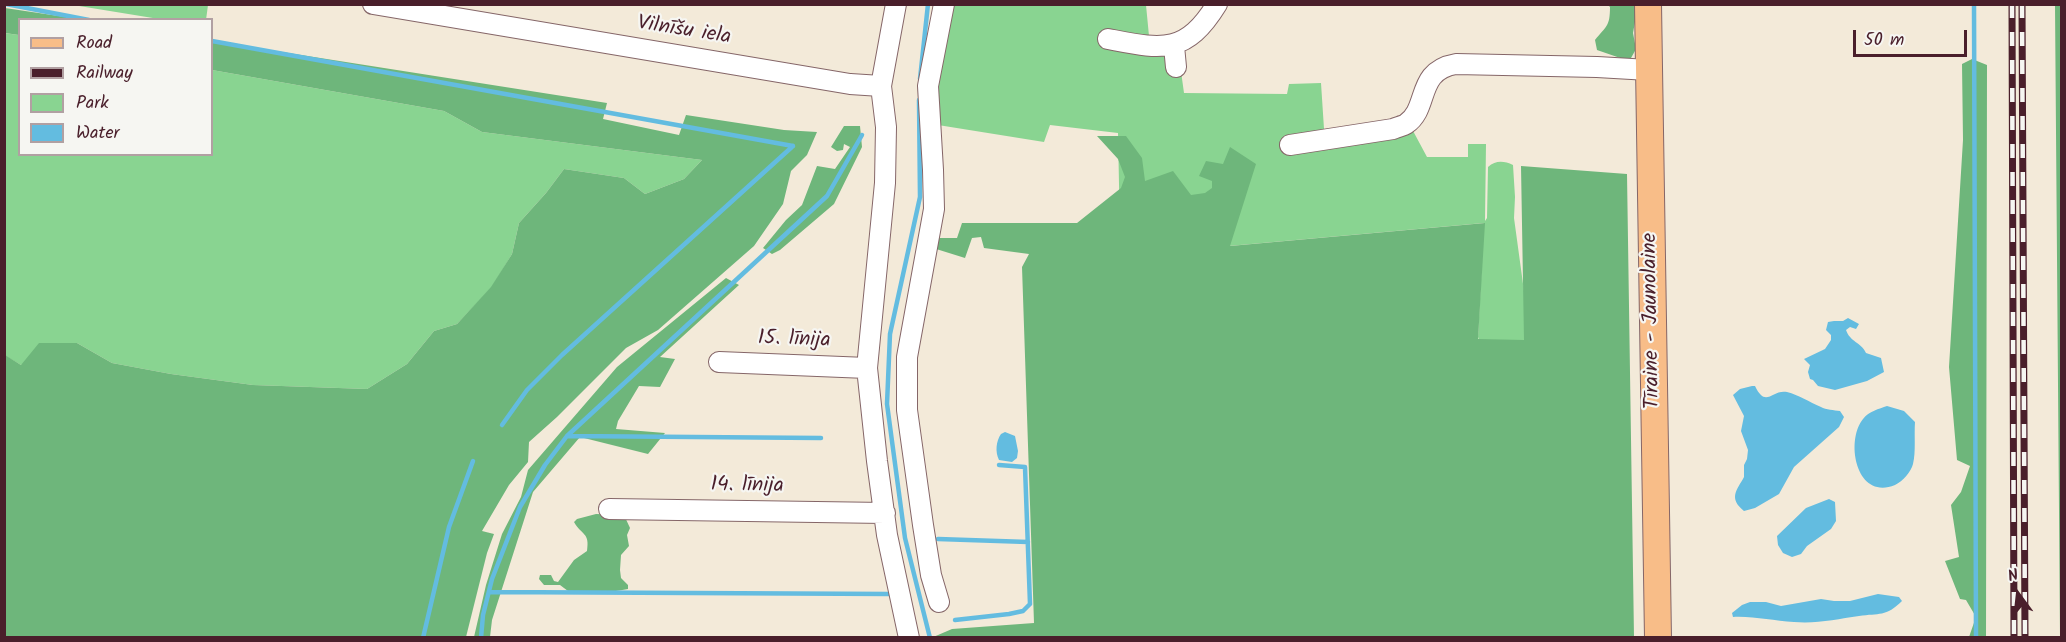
<!DOCTYPE html>
<meta charset="utf-8">
<style>
body{margin:0}
#map{position:relative;width:2066px;height:642px;overflow:hidden;background:#f3ead9;font-family:Kalam,sans-serif}
canvas{display:block}
.frame{position:absolute;inset:0;border:6px solid #4a1f2b;pointer-events:none}
.legend{position:absolute;left:18px;top:18px;width:195px;height:138px;box-sizing:border-box;background:#f6f6f2;border:2px solid #b1a0a2;margin:0;padding:8px 10px;list-style:none;font-size:18px;color:#4a1f2b}
.legend li{display:flex;align-items:center;gap:12px;height:30px}
.legend b{width:30px;border:2px solid #b1a0a2}
.north{position:absolute;left:1988px;top:564px;width:60px;height:60px;-webkit-text-stroke:4px #f6f6f2;paint-order:stroke;rotate:345deg;font-size:16px;font-weight:700;line-height:24px;text-align:center;color:#4a1f2b}
.north::after{content:'';display:block;margin:auto;width:21px;height:27px;background:#4a1f2b;clip-path:polygon(50% 0,100% 100%,50% 72%,0 100%)}
.scale{position:absolute;left:1853px;top:30px;width:114px;height:27px;box-sizing:border-box;border:3px solid #4a1f2b;border-top:0;padding-left:8px;font-size:18px;line-height:21px;white-space:nowrap;color:#4a1f2b;-webkit-text-stroke:4px #f6f6f2;paint-order:stroke}
</style>
<div id="map">
<canvas width="2066" height="642"></canvas>
<div class="frame"></div>
<ul class="legend">
<li><b style="height:8px;background:#f8bd88"></b>Road</li>
<li><b style="height:8px;background:#4a1f2b"></b>Railway</li>
<li><b style="height:16px;background:#89d491"></b>Park</li>
<li><b style="height:16px;background:#63bce0"></b>Water</li>
</ul>
<div class="north">N</div>
<div class="scale">50 m</div>
</div>
<script>
const context = document.querySelector('canvas').getContext('2d');
context.lineJoin = 'round';
function fill(path, color) {
  context.fillStyle = color;
  context.fill(path, 'evenodd');
}
function stroke(path, color, width, dash) {
  context.strokeStyle = color;
  context.lineWidth = width;
  context.lineCap = dash ? 'butt' : 'round';
  context.setLineDash(dash || []);
  context.stroke(path);
}
function write(font, color, halo, rows, align = 'center') {
  context.font = font + ' Kalam,sans-serif';
  context.lineWidth = 4.5;
  context.setLineDash([]);
  context.textBaseline = 'middle';
  context.strokeStyle = halo;
  context.fillStyle = color;
  for (const [text, x, y, turn = 0] of rows) {
    context.save();
    context.translate(x, y);
    context.rotate((+turn || 0) * Math.PI / 180);
    context.textAlign = isNaN(turn) ? turn : align;
    if (halo) context.strokeText(text, 0, 0);
    context.fillText(text, 0, 0);
    context.restore();
  }
}
fill(new Path2D(`
 M73,5V4L208,5L206,20L159,19Z
 M949,5H1146L1149,36L1107,32L1179,57L1184,93L1287,94L1289,84L1321,83L1325,144L1412,129L1427,157H1468V144H1486L1485,221L1487,218L1488,167C1496,160 1504,161 1513,165L1515,197L1514,218L1527,313L1525,345L1482,350L1478,337L1484,223L1229,246L1120,235L1118,133L1050,125L1044,142L938,125L936,91Z
 M4,33L19,35L20,154H212V70L444,111L482,132L702,160L684,179L645,194L624,178L564,169L546,193L519,223L512,254L492,287L457,324L434,331L407,364L367,389L253,385L171,374L112,363L77,343L21,365L4,355Z`), '#89d491');
fill(new Path2D(`
 M1608,5H1638L1633,33L1636,49L1631,58L1626,60L1597,50L1595,40C1606,26 1610,27 1610,7Z
 M2055,5H2062L2061,638L2060,637Z
 M4,8H5L79,19L20,20L19,35L5,33Z
 M212,41L607,103L603,119L679,135L686,115L784,130L817,132L807,155L791,171L783,204L754,246L658,330L626,348L557,417L529,442L528,462L509,485L482,531L494,534L487,553L466,637H5V355L21,365L39,343H77L112,363L171,374L253,385L367,389L407,364L434,331L457,324L491,287L512,254L519,223L546,193L564,169L624,178L645,194L684,179L702,160L482,132L444,111L212,70Z
 M1972,59L1987,65L1986,638L1969,637L1976,617L1966,600L1960,599L1945,561L1959,557L1951,505L1961,492L1970,466L1957,460L1949,367L1963,140L1962,64Z
 M844,126H860L862,147L834,204L780,250L772,254L763,248L786,220L802,205L817,166L835,169L850,147L844,144L843,150L837,151L831,147Z
 M1097,136H1126L1142,158L1145,181L1173,171L1191,195L1205,193L1212,188V181L1199,176L1206,161L1223,164L1230,147L1256,164L1230,246L1485,223L1478,339L1524,340L1521,166L1627,174L1634,637L931,638L952,629L1034,623L1022,267L1029,254L984,248L981,237L972,238L965,258L933,248L936,238H957L962,223H1077L1121,188L1125,177L1118,159Z
 M726,278L739,285L660,357L675,359L660,387L639,386L618,421L616,429L665,433L648,454L580,437L533,492L492,620L490,637H474L486,585L502,534L521,497L528,470L617,367Z
 M596,514L624,515L630,528L627,535L629,546L621,555L620,570L621,578L628,585V589C609,593 591,592 572,594L560,585H544L539,579L540,575H551L554,581L558,582L574,560L587,551C590,532 582,536 574,522L577,519Z`), '#6eb67b');
fill(new Path2D(`
 M1848,318L1859,324L1856,329L1850,327L1846,330C1850,342 1861,342 1866,353L1881,358L1884,372L1867,381L1835,390L1818,386L1813,380L1810,379L1808,372L1810,365L1804,359L1825,349L1831,340V335L1826,330L1828,322L1834,321H1843Z
 M1752,386H1755C1766,409 1772,389 1787,392C1799,395 1809,402 1821,407C1826,410 1834,410 1840,411L1844,417L1839,427L1794,467L1779,494L1755,508L1744,511C1728,498 1737,490 1744,477V465L1747,459L1748,450L1741,431L1744,416L1733,395L1740,389Z
 M1887,406L1904,411L1915,422C1914,436 1916,451 1913,464C1911,472 1903,481 1895,485C1856,501 1845,441 1863,419C1869,411 1879,409 1887,406Z
 M1005,432L1015,436L1018,451L1017,458L1012,462L999,460C995,452 996,441 1001,434Z
 M1829,499L1835,502L1836,521L1831,529L1807,546L1801,554L1792,557L1783,553L1778,545L1777,536L1806,508Z
 M1878,594L1899,597L1902,601C1886,617 1879,613 1859,616C1837,619 1817,624 1794,622C1773,621 1754,616 1733,617L1732,613L1742,605L1750,602H1766L1781,606L1821,599L1834,601H1850Z`), '#63bce0');
stroke(new Path2D(`
 M6,4L89,20
 M1974,4L1976,638
 M212,41L793,146
 M920,79L928,4
 M919,100L920,197L890,334L887,404L905,538L930,638
 M502,425L527,390L562,355L793,146
 M567,436L821,438
 M938,539L1028,542
 M489,592L890,594
 M955,620L1009,614L1023,611L1030,604L1025,467L999,465
 M423,638L449,527L473,461
 M481,638L483,615L492,579L520,507L545,465L567,436L827,196L862,135`), '#63bce0', 4.5);
const minor = new Path2D(`
 M373,4L850,84L881,86
 M896,4L881,86L886,127L885,183L867,368L877,461L887,535L909,638
 M1108,39C1161,49 1185,56 1217,4
 M1174,46L1176,67
 M1290,145L1393,129C1397,127 1403,126 1406,124C1430,108 1415,71 1456,64L1597,67L1649,70
 M719,362L867,368
 M609,509L885,513
 M939,602L931,575L923,525L907,410V357L934,209L933,170L928,86L944,4`);
const major = new Path2D(`
 M1648,4L1658,638`);
stroke(minor, '#856668', 22);
stroke(major, '#856668', 28);
stroke(minor, '#fff', 20);
stroke(major, '#f8bd88', 26);
const rail = new Path2D(`
 M2012,4L2014,638
 M2022,4L2025,638`);
stroke(rail, '#4a1f2b', 7);
stroke(rail, '#f6f6f2', 4.5, [14]);
write('21px', '#4a1f2b', '#f6f6f2', [
 ["Vilnīšu iela",684,32,9],
 ["Tīraine - Jaunolaine",1653,321,-91],
 ["15. līnija",794,341,2],
 ["14. līnija",747,487,1]
]);
</script>
